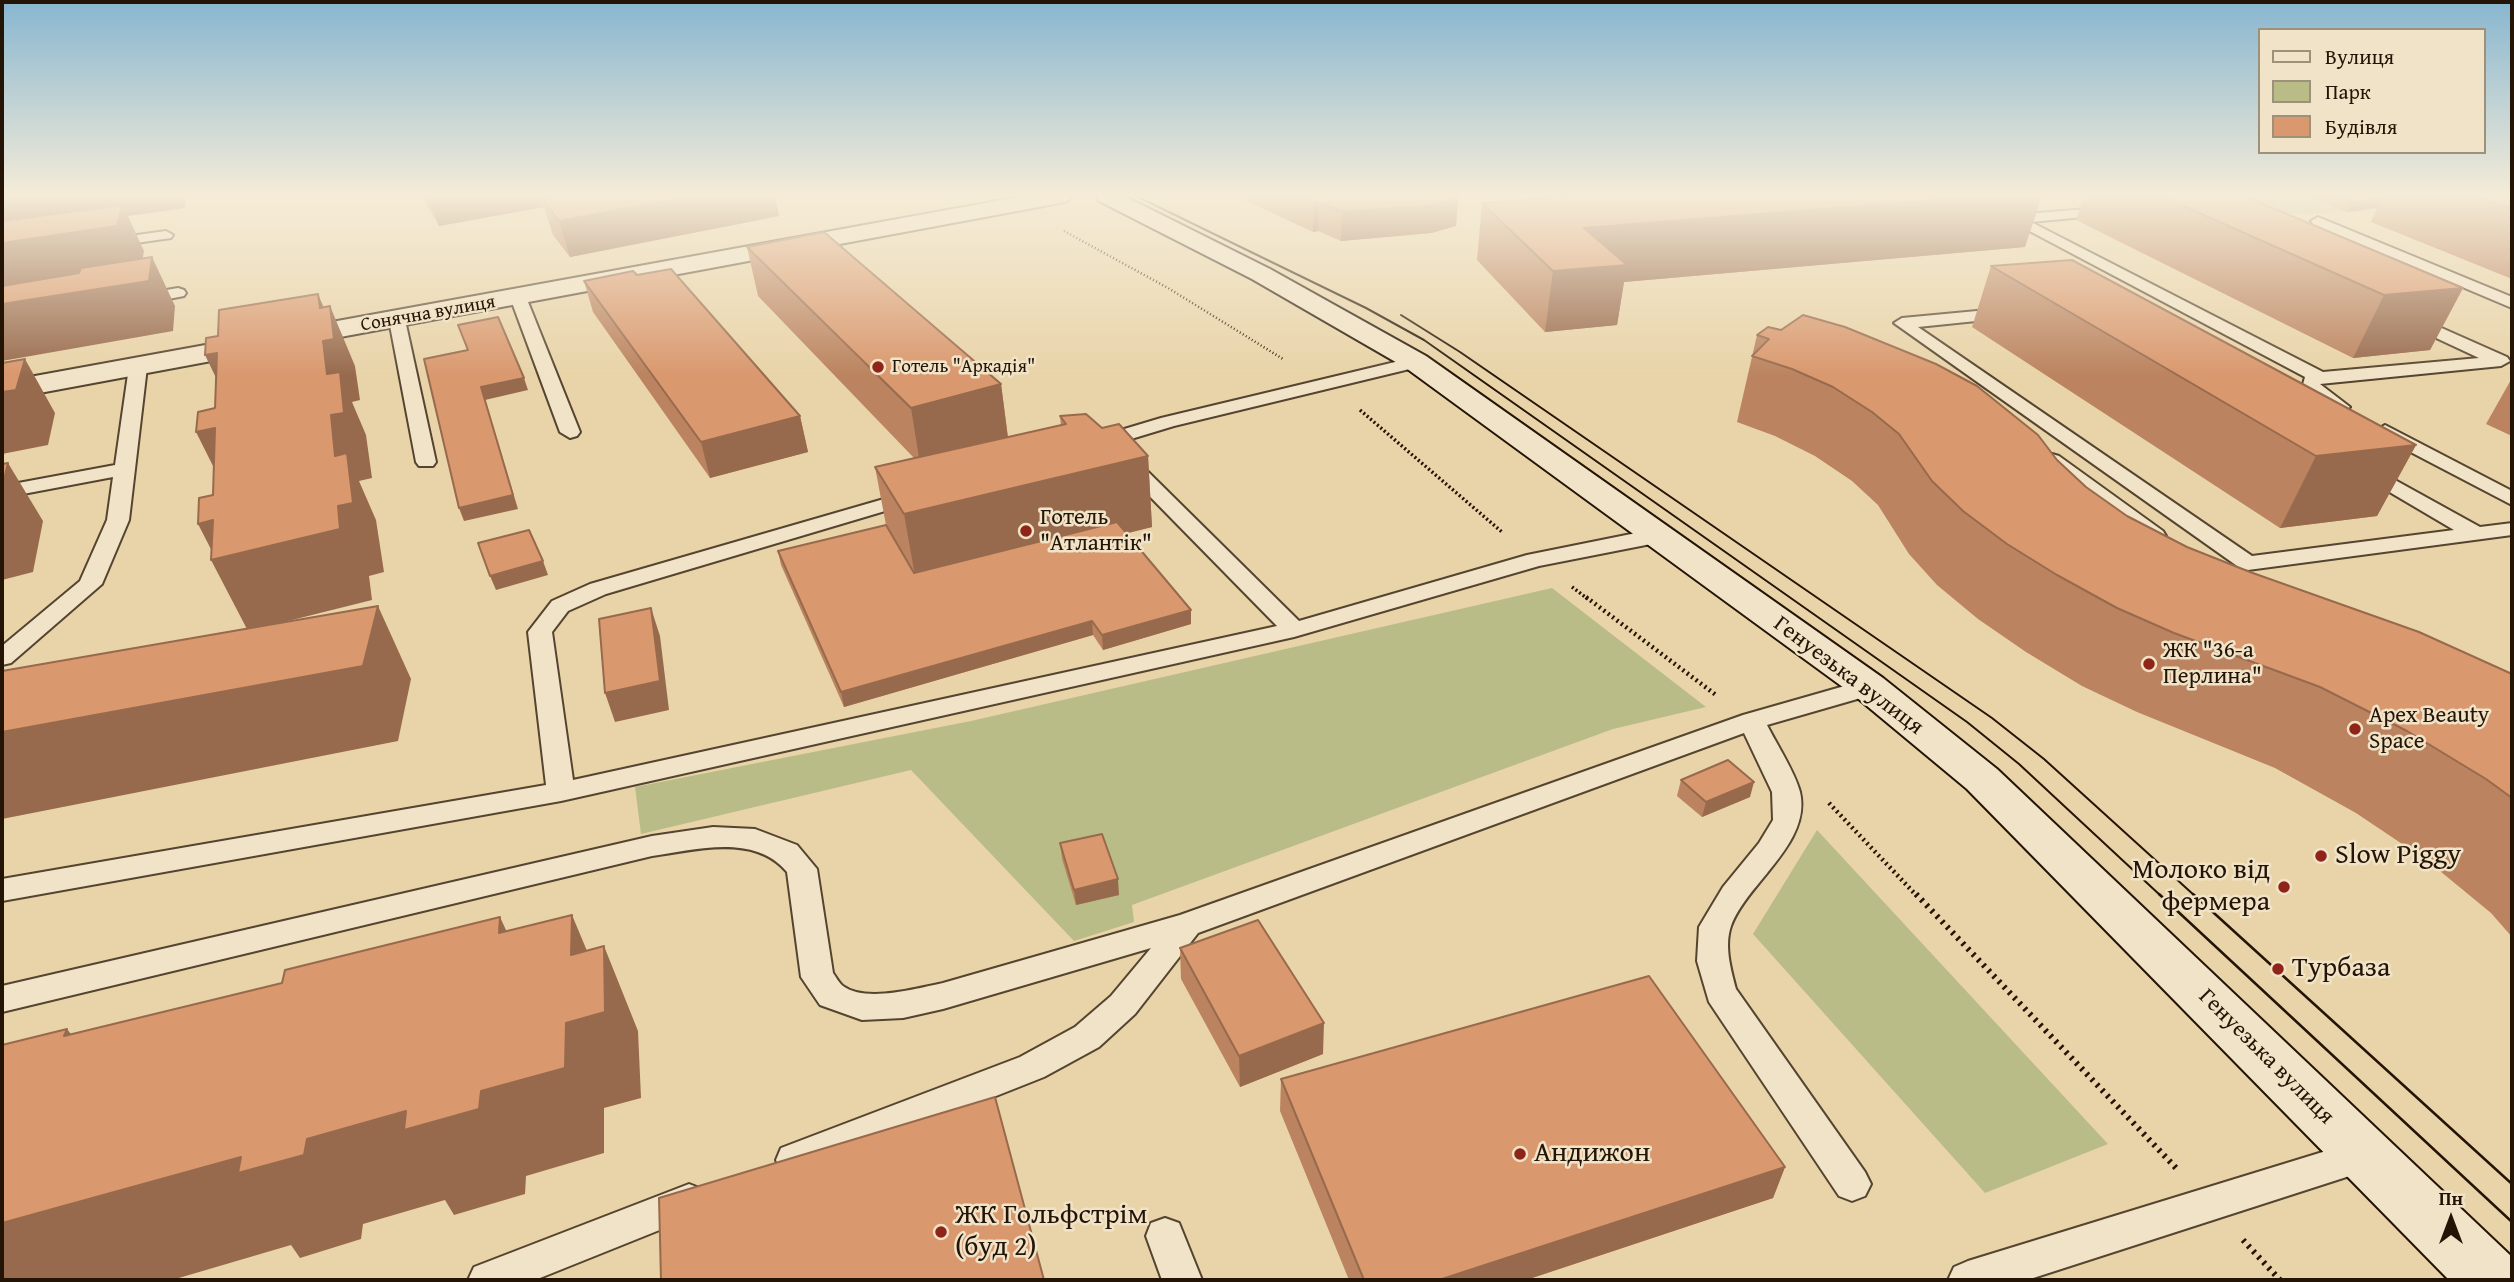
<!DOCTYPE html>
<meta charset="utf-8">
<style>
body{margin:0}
#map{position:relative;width:2514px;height:1282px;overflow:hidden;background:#e9d4a9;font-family:"Gentium Book Plus",serif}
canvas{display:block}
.frame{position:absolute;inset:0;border:4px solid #241406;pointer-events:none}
.legend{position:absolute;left:2258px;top:28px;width:228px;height:126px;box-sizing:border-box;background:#f1e3c7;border:2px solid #9f907a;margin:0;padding:9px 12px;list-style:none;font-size:21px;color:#241406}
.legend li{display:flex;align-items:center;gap:14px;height:35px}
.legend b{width:35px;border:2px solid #9f907a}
.north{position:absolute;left:2416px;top:1184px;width:70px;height:70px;-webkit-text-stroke:5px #f1e3c7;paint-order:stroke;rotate:0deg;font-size:19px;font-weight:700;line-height:28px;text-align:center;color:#241406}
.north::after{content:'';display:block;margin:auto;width:24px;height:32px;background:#241406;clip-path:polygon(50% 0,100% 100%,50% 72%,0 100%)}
</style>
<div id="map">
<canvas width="2514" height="1282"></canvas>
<div class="frame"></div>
<ul class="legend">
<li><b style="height:9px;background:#f1e3c7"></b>Вулиця</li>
<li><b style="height:19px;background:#b9bc86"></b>Парк</li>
<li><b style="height:19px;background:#d9986e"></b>Будівля</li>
</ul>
<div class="north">Пн</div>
</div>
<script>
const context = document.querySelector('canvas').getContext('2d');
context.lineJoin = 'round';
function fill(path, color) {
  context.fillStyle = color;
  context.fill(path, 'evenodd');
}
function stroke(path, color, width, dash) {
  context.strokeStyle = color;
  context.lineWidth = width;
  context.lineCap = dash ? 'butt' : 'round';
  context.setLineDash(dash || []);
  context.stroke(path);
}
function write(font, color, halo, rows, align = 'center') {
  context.font = font + ' "Gentium Book Plus",serif';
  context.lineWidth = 5;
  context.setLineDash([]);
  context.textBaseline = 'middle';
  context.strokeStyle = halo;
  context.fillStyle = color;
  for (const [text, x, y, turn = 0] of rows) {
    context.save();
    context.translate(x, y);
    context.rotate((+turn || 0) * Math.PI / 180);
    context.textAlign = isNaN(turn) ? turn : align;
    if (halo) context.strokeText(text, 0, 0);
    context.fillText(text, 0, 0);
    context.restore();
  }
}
fill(new Path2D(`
 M2142,196H2512V197L2309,214L2170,208Z
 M1552,588L1706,707L1613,729L1132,905L1134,922L1074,941L911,770L641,834L635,787L971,721Z
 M1817,830L2108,1144L1985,1193L1753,934Z`), '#b9bc86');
const service = new Path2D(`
 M2110,207L2117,211L2115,214L2031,222L2323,372L2479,358L2404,323L2402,319L2410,314L2507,357L2510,361L2501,366L2320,384L2350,407L2341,413L2304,392L2302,388L2305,377L2007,219L2014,215Z
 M2318,217L2512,297V308L2313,224L2311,221Z
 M166,231L173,235L171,238L108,247L101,243L108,239Z
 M178,288L184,290L186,293L184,296L137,305L129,300L137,295Z
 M518,292L526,297L580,432L577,436L570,438L560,432L510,297Z
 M2009,308L2015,309L2017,313L2015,317L1918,327L2252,556L2454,530L2359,474L2356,470L2359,466L2366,464L2480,527L2512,523V535L2248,570L2240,568L1894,323L1902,318Z
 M397,315L405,320L436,462L433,466H419L416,462L389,320Z
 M1416,357L1422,358L1425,362L1422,366L1174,426L1098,449L1091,447L1088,443L1091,439L1161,418Z
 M138,362L147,367L129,520L102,584L11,663L2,665V646L80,581L107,520L113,477L2,498V486L115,465L129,367Z
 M2385,425L2512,491V505L2378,435L2375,431Z
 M2052,454L2059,456L2163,531L2166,536L2163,541H2147L2045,464L2042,460L2045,456Z
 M1126,455L1133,457L1299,621L1527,555L1656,529L1664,531L1667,536L1664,541L1656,543L1539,566L1294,637L561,801L2,901V879L546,785L528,632L552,601L590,584L915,490L922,492L926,496L922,500L606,594L568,611L552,632L573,780L1277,626L1119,465L1116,461L1119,457Z
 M1869,679L1878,681L1882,687L1878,693L1767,725C1777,745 1795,772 1800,792C1812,843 1747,883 1731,926C1724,946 1731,970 1736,989L1865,1172L1871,1184L1865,1196L1852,1201L1839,1196L1709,1002L1697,961L1699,927L1723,887L1759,843L1773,820L1772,792L1744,733L1198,933L1135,1014L1099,1047L1044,1077L794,1176L781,1172L776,1160L781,1148L1020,1057L1075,1027L1111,996L1151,948L943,1009L903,1018L862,1020L820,1005L801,977L787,872C754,833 696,850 652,856L2,1012V986L652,836L713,827L755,829L797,845L817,869L833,973C836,977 839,983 843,986C866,1003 918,988 943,983L1180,915L1743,715Z
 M2365,1139L2378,1143L2383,1155L2378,1167L2365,1171L2027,1280H1948L1954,1267L1968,1261Z
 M689,1184L702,1189L708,1201L702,1213L535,1280H468L474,1267Z
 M1165,1218L1179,1223L1202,1280H1162L1146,1236L1151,1223Z`);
const minor = new Path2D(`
 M1024,196H1071L1068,201L1060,203L2,400V382Z`);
const secondary = new Path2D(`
 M1096,196H1124L1270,269L1426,356L1883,678L1997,769L2512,1257V1280H2449L1967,789L1855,696L1406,368L1252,279L1099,201Z`);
stroke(service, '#55442f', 4);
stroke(minor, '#55442f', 4);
stroke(secondary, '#241406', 4);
stroke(new Path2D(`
 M1064,231L1168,288L1283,359`), '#241406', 2.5, [1, 2.5]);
stroke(new Path2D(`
 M1360,410L1502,532
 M1572,587L1588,599`), '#241406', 3.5, [2, 2.5]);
stroke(new Path2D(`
 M1586,597L1716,695
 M1829,803L1917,896`), '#241406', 4.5, [2, 3.5]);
stroke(new Path2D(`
 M1916,894L2177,1169
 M2243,1240L2280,1280`), '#241406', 6, [2.5, 5]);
fill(service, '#f1e3c7');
fill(minor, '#f1e3c7');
fill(secondary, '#f1e3c7');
stroke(new Path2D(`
 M1136,196L1366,308L1424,340L1967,722L2019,764L2161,896
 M1401,315L1460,352L1992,718L2044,759L2195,896`), '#241406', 2);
stroke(new Path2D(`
 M2159,894L2512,1222
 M2193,894L2512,1184`), '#241406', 2.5);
fill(new Path2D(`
 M422,196H775L779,216L570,257L553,235L544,207L439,226Z
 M1236,196H1454L1458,198L1456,226L1431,233L1341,241L1318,231L1313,232Z
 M2084,196H2244L2463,288L2430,350L2353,358L2076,220Z
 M2305,196H2512V279L2371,222L2377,208L2347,212Z
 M1482,203L2025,247L1624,282L1617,325L1545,332L1477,260Z
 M747,247L1001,384L1008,437L1061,426L1060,416L1102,428L1148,456L1152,527L1126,533L1191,610V624L1103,650L1093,635L844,707L781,565L778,551L886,525L875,467L914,458L758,296Z
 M1991,266L2416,445L2377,516L2280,528L1972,327Z
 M584,281L800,416L808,452L710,478L593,312Z
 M1768,327L2057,460L2086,487L2127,516L2187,547L2512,674V937L2491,913L2429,862L2356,813L2275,768L2137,712L2082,686L2026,652L1978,619L1937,585L1909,554L1878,505L1852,481L1815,456L1775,436L1737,422L1757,335Z
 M2512,378V436L2486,424Z
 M1681,780L1750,797L1702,817L1677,796Z
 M1060,843L1119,895L1076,905L1062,859Z
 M1180,948L1323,1054L1240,1087L1181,979Z
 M1281,1079L1785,1167L1773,1198L1526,1280H1349L1280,1111Z`), '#bb835f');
fill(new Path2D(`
 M2,196H186L185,208L128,216L144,251L140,273L2,295Z
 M429,196H606L542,199L544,207L439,226Z
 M692,196H775L779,216L570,257L559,221Z
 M1985,196H2042L2025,247L1624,282L1617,325L1545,332L1553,271L1584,228Z
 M1458,198L1456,226L1431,233L1341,241L1342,212Z
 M2382,198L2377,208L2347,212L2352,202Z
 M1319,202L1318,231L1313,232L1314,203Z
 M152,257L175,306L173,331L2,361V304Z
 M2463,288L2430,350L2353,358L2384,295Z
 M318,294L333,329L330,306L355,366L360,400L352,402L366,435L372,478L359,481L376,520L384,572L369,576L372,600L248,631L211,560L216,559L198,524L213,520L338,506L335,456Z
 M217,353L235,417L205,355Z
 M25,359L55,413L48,445L2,454V392Z
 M524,378L528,390L485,400L518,509L464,521L459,508L481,387Z
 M1001,384L1008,439L920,464L911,408Z
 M800,416L808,452L710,478L701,442Z
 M215,428L229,498L196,432Z
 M2416,445L2377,516L2280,528L2316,456Z
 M1148,456L1152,527L917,587L904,514Z
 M8,463L43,521L33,572L2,580V488Z
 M543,561L548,575L496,590L490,576Z
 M378,606L411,679L398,741L2,819V732Z
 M651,608L660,636L669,710L615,722L605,693Z
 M1191,610V624L1103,650L1102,635Z
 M1092,621L1093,635L844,707L841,692Z
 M1754,782L1750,797L1702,817L1706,802Z
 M1118,879L1119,895L1076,905L1074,890Z
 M572,915L605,994L604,946L638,1031L641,1098L604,1108V1153L526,1176L525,1194L454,1215L445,1200L363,1224L361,1239L300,1258L291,1245L172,1280H2V1223L481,1091L566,1023Z
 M500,917L539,1002L499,933Z
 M1324,1023L1323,1054L1240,1087L1239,1056Z
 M67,1029L132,1114L64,1036Z
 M1785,1167L1773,1198L1526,1280H1439Z`), '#986a4d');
const building = new Path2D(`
 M558,196H692L559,221L542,199Z
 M1298,196H1454L1458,198L1434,205L1342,212L1319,202L1314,203Z
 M1574,196H1985L1584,228L1627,265L1553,271L1482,203Z
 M2161,196H2244L2463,288L2384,295Z
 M2336,196H2383L2382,198L2352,202Z
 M2475,196H2512V209Z
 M122,205L117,226L2,243V221Z
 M824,232L1001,384L911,408L747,247Z
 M152,257L149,281L2,304V286L79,273L81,268Z
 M2072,260L2416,445L2316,456L1991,266Z
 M671,269L800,416L701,442L584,281L633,271L637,275Z
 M318,294L320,308L330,306L334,339L323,341L327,374L340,372L344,413L331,415L335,456L347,453L353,503L338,506L340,529L211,560L213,520L198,524L199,498L213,495L215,428L196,432L198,412L215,408L217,353L205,355L206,338L218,336L219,310Z
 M1803,315L1845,327L1936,364L1977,386L2038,435L2057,460L2086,487L2127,516L2187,547L2250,572L2419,632L2512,674V798L2486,779L2407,731L2320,687L2174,633L2117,608L2057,575L2007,544L1963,511L1932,481L1899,434L1872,412L1833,387L1792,369L1752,356L1769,339L1757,335L1768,327L1781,330Z
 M498,317L524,378L481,387L513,495L459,508L424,359L468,350L458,325Z
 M25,359L16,390L2,392V363Z
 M1086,414L1102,428L1119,424L1148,456L904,514L875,467L1066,424L1060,416Z
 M8,463L2,488V464Z
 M1117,522L1191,610L1102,635L1092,621L841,692L778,551L886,525L914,573Z
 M529,530L543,561L490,576L478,543Z
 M378,606L363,666L2,732V671Z
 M651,608L660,681L605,693L599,619Z
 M1728,760L1754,782L1706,802L1681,780Z
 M1102,834L1118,879L1074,890L1060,843Z
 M572,915L571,955L604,946L605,1012L566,1023L565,1068L481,1091L479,1109L404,1130L406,1111L307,1139L304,1155L238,1173L241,1157L2,1223V1045L67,1029L64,1036L282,983L285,970L500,917L499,933Z
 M1258,920L1324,1023L1239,1056L1180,948Z
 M1649,976L1785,1167L1439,1280H1364L1281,1079Z
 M995,1097L1044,1280H661L659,1198Z`);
fill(building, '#d9986e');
stroke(building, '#986a4d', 2);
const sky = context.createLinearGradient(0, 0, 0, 376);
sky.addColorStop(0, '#87b6d0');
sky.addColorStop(0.52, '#f5ecd8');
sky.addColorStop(1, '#f5ecd800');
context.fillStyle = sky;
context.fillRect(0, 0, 2514, 376);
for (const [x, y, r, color] of [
 [878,367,7,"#8f2418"],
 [1026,531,7,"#8f2418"],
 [2149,664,7,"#8f2418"],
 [2355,729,7,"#8f2418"],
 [2321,856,7,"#8f2418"],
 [2284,887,7,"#8f2418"],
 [2278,969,7,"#8f2418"],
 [1520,1154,7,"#8f2418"],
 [941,1232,7,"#8f2418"]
]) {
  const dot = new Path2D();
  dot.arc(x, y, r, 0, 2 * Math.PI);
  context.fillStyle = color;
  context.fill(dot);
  stroke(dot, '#f1e3c7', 2.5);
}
write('19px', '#241406', '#f1e3c7', [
 ["Сонячна вулиця",428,314,-10]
]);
write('19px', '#241406', '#f1e3c7', [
 ["Готель \"Аркадія\"",892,367]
], 'left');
write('23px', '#241406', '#f1e3c7', [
 ["Готель",1040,518],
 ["\"Атлантік\"",1040,544],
 ["ЖК \"36-а",2163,651],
 ["Перлина\"",2163,677],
 ["Apex Beauty",2369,716],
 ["Space",2369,742]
], 'left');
write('23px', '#241406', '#f1e3c7', [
 ["Генуезька вулиця",1848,676,37],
 ["Генуезька вулиця",2266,1057,45]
]);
write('28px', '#241406', '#f1e3c7', [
 ["Slow Piggy",2335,856],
 ["Молоко від",2270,871,"right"],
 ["фермера",2270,903,"right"],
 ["Турбаза",2292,969],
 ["Андижон",1534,1154],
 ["ЖК Гольфстрім",955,1216],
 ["(буд 2)",955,1248]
], 'left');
</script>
